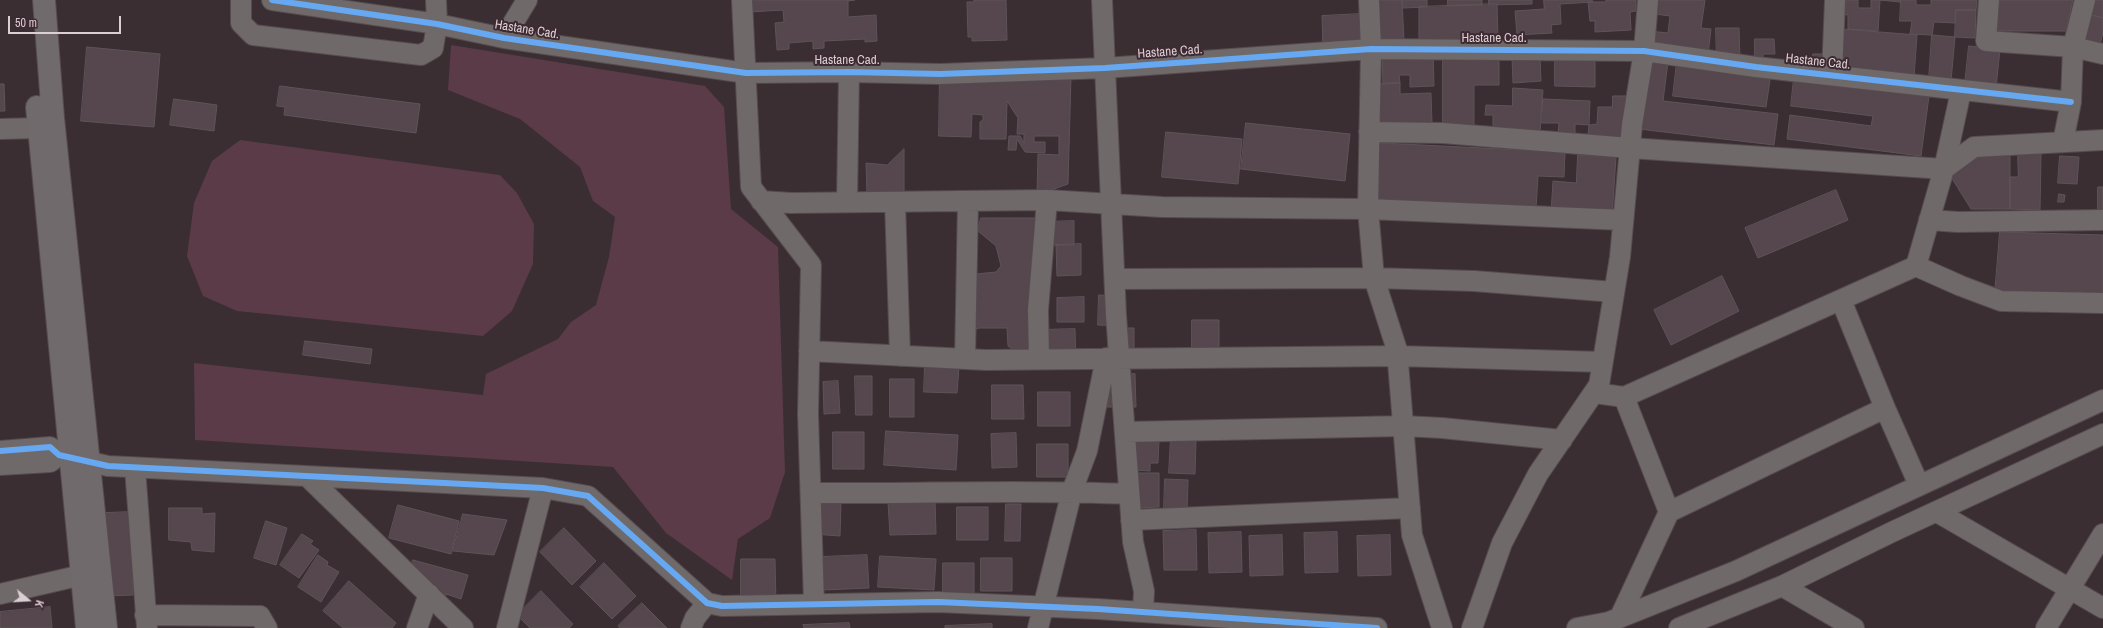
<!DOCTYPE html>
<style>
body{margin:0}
#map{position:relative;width:2103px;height:628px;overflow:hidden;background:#3a2e33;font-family:"Archivo Narrow",sans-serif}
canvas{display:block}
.north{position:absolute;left:8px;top:580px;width:40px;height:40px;-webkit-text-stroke:3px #3e2a32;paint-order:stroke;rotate:108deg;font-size:11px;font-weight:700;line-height:16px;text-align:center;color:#dccfd3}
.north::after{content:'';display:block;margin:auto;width:14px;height:18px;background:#dccfd3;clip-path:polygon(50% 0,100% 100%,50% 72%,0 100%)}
.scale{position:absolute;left:8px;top:16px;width:113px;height:18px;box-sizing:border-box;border:2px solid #dccfd3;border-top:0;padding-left:5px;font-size:12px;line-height:14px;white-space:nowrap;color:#dccfd3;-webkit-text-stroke:3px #3e2a32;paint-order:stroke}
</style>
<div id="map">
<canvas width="2103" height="628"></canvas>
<div class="north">K</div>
<div class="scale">50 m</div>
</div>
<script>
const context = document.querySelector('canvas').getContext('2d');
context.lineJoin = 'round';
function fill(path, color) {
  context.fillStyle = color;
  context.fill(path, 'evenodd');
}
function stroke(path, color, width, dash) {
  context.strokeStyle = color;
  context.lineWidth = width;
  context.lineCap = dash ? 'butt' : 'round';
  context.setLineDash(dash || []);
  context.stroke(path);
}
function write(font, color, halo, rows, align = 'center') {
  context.font = font + ' "Archivo Narrow",sans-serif';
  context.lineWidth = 4;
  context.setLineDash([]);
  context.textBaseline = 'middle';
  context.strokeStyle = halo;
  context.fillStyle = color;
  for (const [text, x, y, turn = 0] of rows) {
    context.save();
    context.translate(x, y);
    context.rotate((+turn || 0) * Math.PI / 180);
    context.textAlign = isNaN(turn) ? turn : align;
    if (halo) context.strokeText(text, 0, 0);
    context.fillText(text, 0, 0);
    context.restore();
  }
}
fill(new Path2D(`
 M451,45L705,86L724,107L731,209L778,247L785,472L770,518L738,539L732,580L666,533L613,467L195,440L194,363L483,395L486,374L558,339L571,322L596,305L609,257L615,217L593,201L580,167L520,119L448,90Z
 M240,140L500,175L517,193L534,224L533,264L512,311L483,336L237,311L203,296L187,256L194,203L212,161Z`), '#5a3b47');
const building = new Path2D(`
 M748,0H855L848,1V17L876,15L877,41L865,42V39L824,41V48L813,49V41L789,43V49L777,50L775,23L784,22L783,10L749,12Z
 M974,0H1006L1007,40L972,41V37H968L967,2H974Z
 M1374,0H1402L1404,40L1377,42Z
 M1402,0H1427V7L1403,8Z
 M1448,0H1482V5L1448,6Z
 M1489,0H1532V4L1489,5Z
 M1544,0H1592L1593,2L1560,4L1561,24L1551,25L1552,33L1517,35L1515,11L1544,9Z
 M1606,0H1636V11L1630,12L1631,30L1595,32V21H1590L1588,2H1606Z
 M1657,0H1705L1701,28L1711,29L1708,55L1648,47L1650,31L1668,33L1670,16L1655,14Z
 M1840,0H1858V8H1871V0H1901L1900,2L1880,0L1878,31L1848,29V15L1839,14Z
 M1901,0H1916V5H1931V0H1977L1976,10H1956L1955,23L1934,22L1932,35L1910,34L1912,21H1900Z
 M1994,0H2073L2066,31H1991Z
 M2096,0H2103V18L2092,15Z
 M1497,4L1498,39L1419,41V7Z
 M1956,10H1976L1975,38L1955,37Z
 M1361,14L1363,45L1323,47L1322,16Z
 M2087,14L2103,18V33L2100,44L2080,38Z
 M1716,28H1739L1740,60H1717Z
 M1842,29L1917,35L1914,77L1839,72Z
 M1932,35L1955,37L1951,81L1929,79Z
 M1755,39H1774L1775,54H1763V60L1755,61Z
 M1969,46L2000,49L1996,88L1965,85Z
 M87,47L160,54L154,127L81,121Z
 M1433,50L1434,86L1410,87V75H1399L1400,83L1383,84L1382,53Z
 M1813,54H1827V67H1813Z
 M1443,55H1499V85H1474V127H1443Z
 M1540,56L1541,81L1513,83L1512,57Z
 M1555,56H1595V87L1555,86Z
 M1647,60L1668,62L1663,101L1778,114L1774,145L1639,129Z
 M1677,62L1771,73L1766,107L1673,96Z
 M940,74L1071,77L1068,184L1037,195L1038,154L1059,155V136H1034V142H1045V153L1025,152L1017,139L1016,150H1008L1009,136H1020L1024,143V134H1017L1018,118L1007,101L1006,139H980V122L983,120V115L972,114L971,137L939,136Z
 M1794,79L1929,96L1921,156L1787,139L1790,115L1871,126L1873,116L1791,106Z
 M1400,83V94L1431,93L1432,124L1373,126L1372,84Z
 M0,84H4L5,111H0Z
 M280,86L420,104L416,133L284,115L285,107L277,106Z
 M1513,88L1543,90L1540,131L1493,129V115H1485L1486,105L1512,106Z
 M1613,96H1626L1625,137L1588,136L1589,125L1597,124L1598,107H1612Z
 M174,99L217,105L214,131L170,125Z
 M1543,99L1590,101L1589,125L1575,124V133H1558L1559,123H1542Z
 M1246,123L1350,134L1345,181L1241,169Z
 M1166,132L1242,139L1238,184L1162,177Z
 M1380,143L1565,152L1564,177L1538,176L1536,208L1377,200Z
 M904,149V193L867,194L866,163L887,165Z
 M1979,152H2010V209H1971L1948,172Z
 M2018,153L2041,154L2040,210L2010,209V177H2018Z
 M1578,155L1616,157L1612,217L1551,213L1553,181L1576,183Z
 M2060,156L2079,157L2077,184L2058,183Z
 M2098,187H2103V212H2098Z
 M1836,190L1848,220L1758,258L1745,228Z
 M2059,194L2065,195L2064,202H2058Z
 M981,218H1037L1034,352H1016L1008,346L1007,328H979L966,335L976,274L996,272L1001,266L996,246L978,231Z
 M1074,221V245H1047L1046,222Z
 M2000,232L2103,235V295L1995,294Z
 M1081,244V275L1057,276L1056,245Z
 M1722,276L1739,311L1671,345L1654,310Z
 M1099,295L1125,296V326L1098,325Z
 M1084,297V322H1057V298Z
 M1192,320H1219V350L1192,349Z
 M1108,328H1134V354H1108Z
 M1075,329L1076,364L1042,365V330Z
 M305,341L372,349L370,364L303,355Z
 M925,365L959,367L957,393L924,392Z
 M1135,374L1136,407H1107V375Z
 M855,376H872V415H856Z
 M890,379H914V417H890Z
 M838,381L840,413L824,414L823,382Z
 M992,385H1023L1024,419H992Z
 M1038,392H1070V426H1038Z
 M886,431L958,435L956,470L884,465Z
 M833,432H864V469H833Z
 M1016,433L1017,467L992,468L991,434Z
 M1135,438L1159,439L1158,463H1150V471L1134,470Z
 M1171,438L1196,439L1195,474L1169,473Z
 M1037,444H1068V477H1037Z
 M1134,473H1159V507L1135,508Z
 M1165,479L1188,480L1187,511L1164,510Z
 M815,501L841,502L840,536L813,534Z
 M935,501L936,534L890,535L888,502Z
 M1006,504H1021L1020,541H1005Z
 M398,505L459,521L451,554L389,538Z
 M957,507H988V540H957Z
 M169,508H202V514L215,513L214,552L192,550L191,542L169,540Z
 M132,512L133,595L107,596L105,513Z
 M463,514L507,520L494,555L453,551Z
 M266,521L287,528L276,565L254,558Z
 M564,528L596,561L572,585L540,552Z
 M1196,530L1197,570H1164L1163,531Z
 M1241,532L1242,572L1209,573L1208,533Z
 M1337,532L1338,572L1305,573L1304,533Z
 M302,534L313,541L310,544L319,550L299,578L280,565Z
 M1282,535L1283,575L1250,576L1249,536Z
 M1390,535L1391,575L1358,576L1357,536Z
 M318,555L328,562L327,565L339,572L321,602L298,587Z
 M867,555L869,588L823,590L821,557Z
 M880,556L936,559L934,590L878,587Z
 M981,558H1012V591H981Z
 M741,559H775L776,605H741Z
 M413,560L468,575L461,599L446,594L443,605L410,571Z
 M604,563L636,596L612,619L580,587Z
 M943,563H974V596H943Z
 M349,581L396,623L392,628H343L323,611Z
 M541,591L573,624L569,628H530L517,615Z
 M642,603L667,628H620L618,626Z
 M50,607L52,628H0V612Z
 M849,623L850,628H804L803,625Z
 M992,624V628H945V626Z`);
fill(building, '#56464d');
stroke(building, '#5e5458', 1);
const minor = new Path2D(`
 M241,0V23L253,35L421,55L433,48L437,24L436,0
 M272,0L437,24L504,38L746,73L849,72L940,74L1105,68L1371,49L1644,51L1756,67L2071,102
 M742,0L751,187L811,265L808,414L814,604
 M1102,0L1116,315L1133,542L1144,591L1143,612
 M1369,0L1371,49L1368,209L1374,278L1397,350L1412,535L1442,628
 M1989,0L1986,41L2073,47L2103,54
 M504,38L527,0
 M1832,74L1835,0
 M0,129L39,128
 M1369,132L1443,133L1630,148L1944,169L1974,147L2103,140
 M2063,142L2071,102L2073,47L2085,0
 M761,201L791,203L1047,200L1162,207L1368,209L1623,220
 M847,202L849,72
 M895,202L900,356
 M1929,220L1958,222L2103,220
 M1916,266L1944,169L1961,91
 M1115,279L1374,278L1474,281L1614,292
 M1841,300L1885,408L1919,485
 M809,351L986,360L1398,356L1602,362
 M965,359L968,201
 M1039,359L1038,310L1047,200
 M1595,393L1624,397L1916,266L1961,286L2001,301L2103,303
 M1125,432L1404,426L1442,428L1562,440
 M0,451L50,447L59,455L108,466L543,488L588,496L707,603L722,606L938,602L1098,609L1377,628
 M0,465L50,462L59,455
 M135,468L147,628
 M308,477L463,628
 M812,493C917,494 1024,489 1129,494
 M1669,512L1885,408
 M1937,512L2103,608
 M1131,520L1410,508
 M1782,586L1854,628
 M0,594L82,575
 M145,615L260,616L267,628
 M1620,617L1669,512L1624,397
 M417,628L429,594
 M507,628L543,488
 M691,628L695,618L707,603
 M1038,628L1072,491L1087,451L1106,358
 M1472,628L1502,543L1538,474L1599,385L1620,257L1632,125L1644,51L1648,0
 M1577,628L1609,622L1736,571L2103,400
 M1679,628L1782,586L1892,532L2103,434
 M2046,628L2103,534`);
const major = new Path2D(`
 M44,0L53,118L106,628
 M37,107L87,628`);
stroke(minor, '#564c50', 22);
stroke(major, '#564c50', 24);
stroke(minor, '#6f696a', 20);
stroke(major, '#716a6c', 22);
stroke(new Path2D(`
 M272,0L437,24L504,38L746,73L849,72L940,74L1105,68L1371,49L1644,51L1756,67L2071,102
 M0,451L50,447L59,455L108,466L543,488L588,496L707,603L722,606L938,602L1098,609L1377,628`), '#66a8f1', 6);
write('13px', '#dccfd3', '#3e2a32', [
 ["Hastane Cad.",527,30,9],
 ["Hastane Cad.",1494,39],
 ["Hastane Cad.",1170,52,-4],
 ["Hastane Cad.",847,61],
 ["Hastane Cad.",1818,62,6]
]);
</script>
